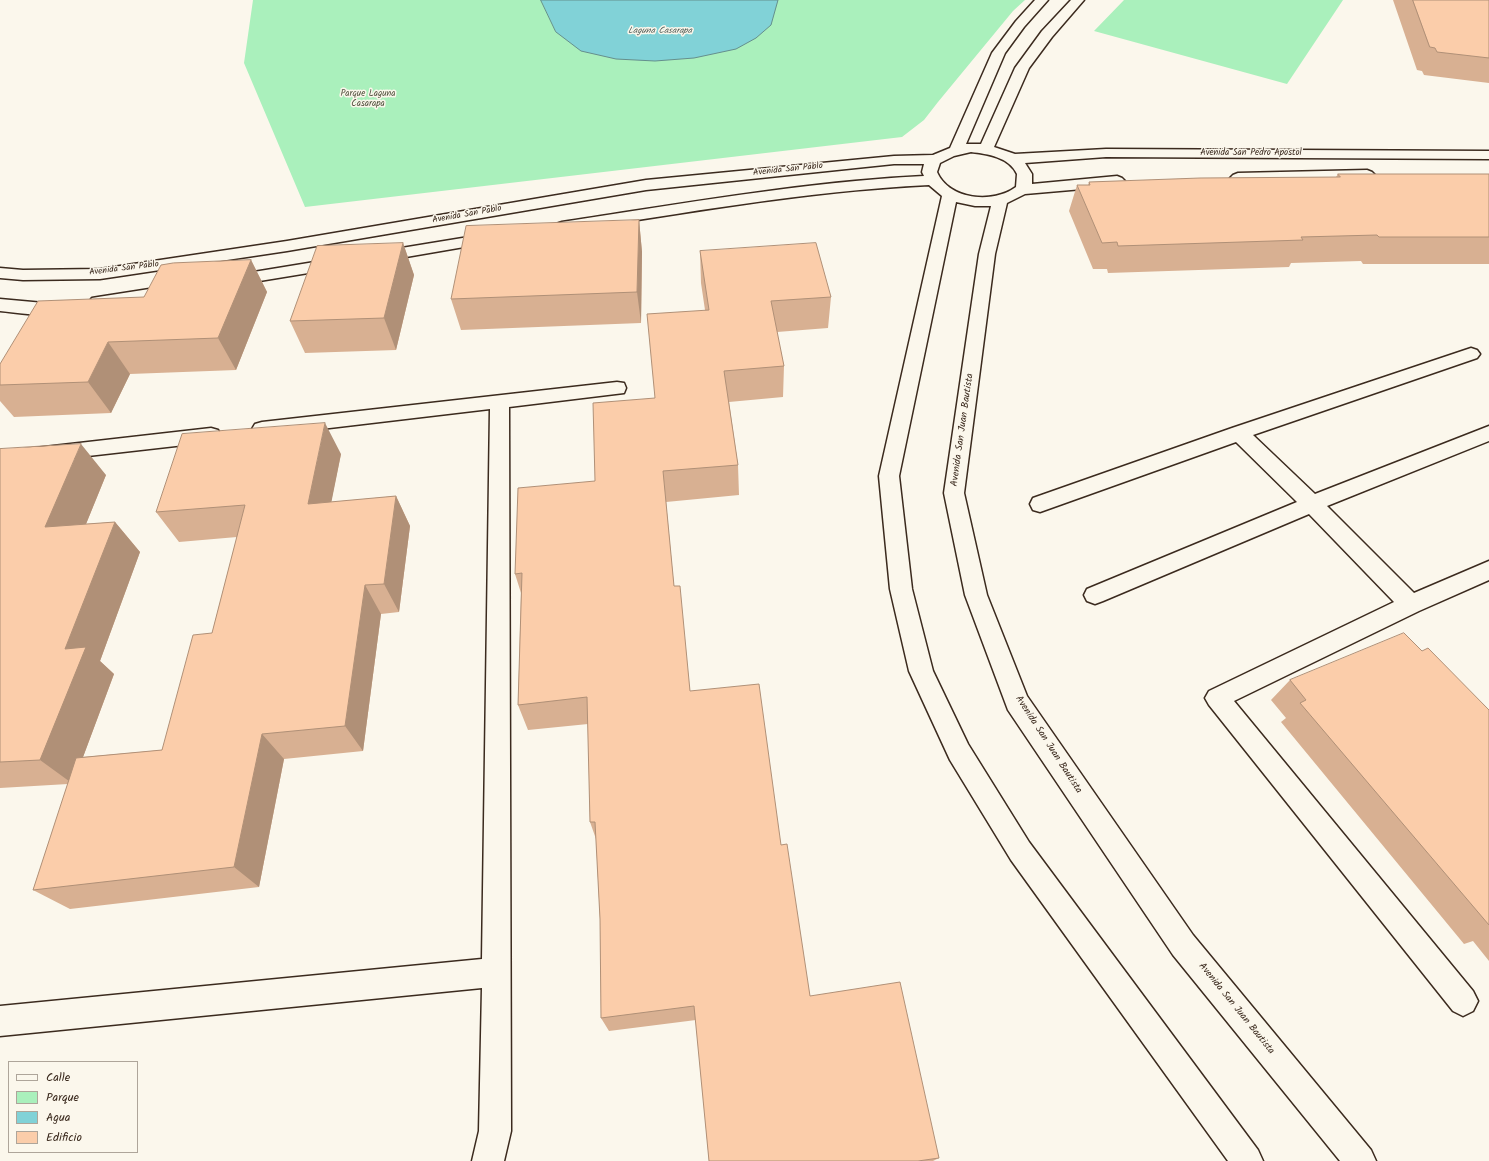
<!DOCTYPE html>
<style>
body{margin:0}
#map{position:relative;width:1489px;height:1161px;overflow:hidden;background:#fbf7ec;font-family:Kalam,sans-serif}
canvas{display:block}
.legend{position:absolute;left:8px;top:1061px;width:130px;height:92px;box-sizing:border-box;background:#fbf7ec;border:1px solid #aea59a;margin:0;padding:5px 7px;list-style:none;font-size:12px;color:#3b2a1e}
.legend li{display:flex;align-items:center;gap:8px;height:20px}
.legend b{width:20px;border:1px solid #aea59a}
</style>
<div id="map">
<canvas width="1489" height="1161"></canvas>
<ul class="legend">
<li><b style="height:5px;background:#fbf7ec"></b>Calle</li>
<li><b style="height:11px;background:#aaf0bc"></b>Parque</li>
<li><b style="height:11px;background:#81d2d7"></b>Agua</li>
<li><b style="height:11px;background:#fbcdaa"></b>Edificio</li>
</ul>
</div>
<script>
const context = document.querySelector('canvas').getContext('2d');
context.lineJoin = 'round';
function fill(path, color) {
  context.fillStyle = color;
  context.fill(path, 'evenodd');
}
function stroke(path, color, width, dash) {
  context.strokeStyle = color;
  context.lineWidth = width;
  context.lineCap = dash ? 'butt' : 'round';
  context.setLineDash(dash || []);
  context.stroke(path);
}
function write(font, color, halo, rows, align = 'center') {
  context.font = font + ' Kalam,sans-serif';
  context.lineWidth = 3;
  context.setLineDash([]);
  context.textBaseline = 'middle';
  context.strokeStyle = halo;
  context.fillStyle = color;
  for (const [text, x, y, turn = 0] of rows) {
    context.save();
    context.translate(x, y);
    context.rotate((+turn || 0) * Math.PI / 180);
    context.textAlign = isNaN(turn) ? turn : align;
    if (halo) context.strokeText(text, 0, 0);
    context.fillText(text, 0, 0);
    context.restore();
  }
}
fill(new Path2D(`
 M253,0H1025L1013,11L938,102L924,120L902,137L305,207L244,63Z
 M1124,0H1343L1287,84L1094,31Z`), '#aaf0bc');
const water = new Path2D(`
 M541,0H778L771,25L756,38L736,49L694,58L655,61L616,59L581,51L556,32Z`);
fill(water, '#81d2d7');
stroke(water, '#658f8d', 1);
const minor = new Path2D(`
 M1035,0H1048L1024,27L1005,53L966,144H981L1015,68L1042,31L1071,0H1084L1052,37L1029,68L994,147L1015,154L1106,149L1489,151V159L1106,157L1025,163L1032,174V184L1117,176L1122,178L1125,181L1122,184L1117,186L1025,194L1007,203L995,254L964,493L987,595L1027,696L1193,935L1371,1150L1376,1161H1340L1173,955L1008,710L1005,702L965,595L944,493L979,254L991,206H975L956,202L899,476L912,589L933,671L968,744L1029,842L1258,1150L1263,1161H1228L1011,860L950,760L909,671L890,589L879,476L942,196L929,185C806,191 684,213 562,232L556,230L554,227L556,224L562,222C682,204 802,182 924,176L922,172L924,164H894L646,190L287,251L100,279L23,280L0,278V268L23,270L100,269L287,241L646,180L894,156L933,155L950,148L992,53L1016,21ZM971,152C988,154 1009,157 1017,174L1016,187C993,204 949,200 937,172L940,163L954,156Z
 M1367,170L1372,172L1375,175L1372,178L1238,183L1233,181L1230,178L1233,175L1238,173Z
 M493,233L499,235L501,238L499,241L377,262L371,261L369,257L371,253L377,252Z
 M339,258L345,259L347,263L345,267L229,286L223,285L221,281L223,277L229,276Z
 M175,285L181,286L184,290L181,294L98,307L92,306L89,302L92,298L98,297Z
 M0,299L44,303L63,302L69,304L72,308L69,312C47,318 22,313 0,311Z
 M1471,348L1477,350L1480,354L1477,358L1253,435L1315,494L1489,426V441L1327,506L1414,593L1489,561V580L1419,611L1234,701L1473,991L1478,1001L1473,1011L1463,1016L1453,1011L1209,705L1205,698L1209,691L1394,602L1309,514L1103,601L1095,604L1087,601L1084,595L1087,589L1297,502L1236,442L1040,512L1033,510L1030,504L1033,498L1232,428Z
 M617,382L624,383L626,388L624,393L509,407L511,1131L504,1161H472L479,1131L482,988L0,1036V1006L482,959L490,409L262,436L255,434L252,429L255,424L262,422Z
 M211,428L218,430L221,435L218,440L211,442L0,466V452Z`);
stroke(minor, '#3b2a1e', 3);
fill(minor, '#fbf7ec');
fill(new Path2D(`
 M1393,0H1489V83L1424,75L1422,71L1417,70Z
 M1338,174H1489V264H1363L1361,261L1291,263L1289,267L1108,273L1107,269H1093L1069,211L1077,185H1088L1089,182L1336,177Z
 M639,220L642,252L641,323L461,330L451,299Z
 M403,243L414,275L396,350L305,353L290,321Z
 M700,251L831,297L828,328L777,332L784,366L783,397L729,402L738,465L739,495L666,502L674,586L690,691L781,845L810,996L939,1158L933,1161H709L696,1020L609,1031L601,1018L600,919L596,839L590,822L588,724L528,730L518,705L521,593L515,574L595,481L655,398L705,310L701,283Z
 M251,260L267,292L236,370L130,374L111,413L14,417L0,401V364L144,297Z
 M0,449L106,475L86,524L115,522L140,552L100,661L114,674L83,757L162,750L212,633L237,537L179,542L156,512L341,454L331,502L396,496L410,526L399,612L381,614L363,751L284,759L259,887L70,909L33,890L68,784L0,788Z
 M1422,651L1489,710V961L1473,941L1464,944L1281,722L1286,718L1271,700L1290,680Z`), '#d8b092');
fill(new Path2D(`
 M639,220L642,252L641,323L637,292Z
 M403,243L414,275L396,350L384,318Z
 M251,260L267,292L236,370L218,338Z
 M108,342L130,374L111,413L88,382Z
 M325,423L341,454L325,534L308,504Z
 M81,444L106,475L73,556L45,527Z
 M396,496L410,526L399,612L384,584Z
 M115,522L140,552L100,661L114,674L73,784L40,760L65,649Z
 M365,585L381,614L363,751L345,726Z
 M262,734L284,759L259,887L234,867Z`), '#b09077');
const building = new Path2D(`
 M1413,0H1489V58L1437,52L1435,48L1430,47Z
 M1338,174H1489V237H1379L1377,235L1301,237L1303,240L1118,246L1117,242L1102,243L1077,185H1090L1089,182L1200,178L1340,177Z
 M639,220L637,292L451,299L466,226Z
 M403,243L384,318L290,321L317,246Z
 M816,243L831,297L771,301L784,366L724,371L738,465L663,471L674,586H680L690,691L759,684L781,845L787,844L810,996L900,982L939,1158L918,1161H709L694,1006L601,1018L600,919L595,822H590L587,697L518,705L522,573L515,574L518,488L595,481L593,403L655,398L647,314L709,310L700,251Z
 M251,260L218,338L108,342L88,382L0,385V364L38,301L144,297L161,265L173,263Z
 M325,423L308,504L396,496L384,584L365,585L345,726L262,734L234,867L33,890L76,758L162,750L193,635L212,633L245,505L156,512L182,434Z
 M81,444L45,527L115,522L65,649L86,647L40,760L0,762V449Z
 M1404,633L1422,651L1428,648L1489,710V925L1300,703L1306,700L1290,680Z`);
fill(building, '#fbcdaa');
stroke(building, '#b09077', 1);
write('italic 9px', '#505c56', '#fbf7ec', [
 ["Laguna Casarapa",660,31]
]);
write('9px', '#51523e', '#fbf7ec', [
 ["Parque Laguna",368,94],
 ["Casarapa",368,104]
]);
write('9px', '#3b2a1e', '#fbf7ec', [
 ["Avenida San Pedro Apostol",1251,153],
 ["Avenida San Pablo",788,170,-6],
 ["Avenida San Pablo",467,215,-10],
 ["Avenida San Pablo",124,269,-7]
]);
write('10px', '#3b2a1e', '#fbf7ec', [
 ["Avenida San Juan Bautista",963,430,-82],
 ["Avenida San Juan Bautista",1048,745,57],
 ["Avenida San Juan Bautista",1236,1009,51]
]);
</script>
